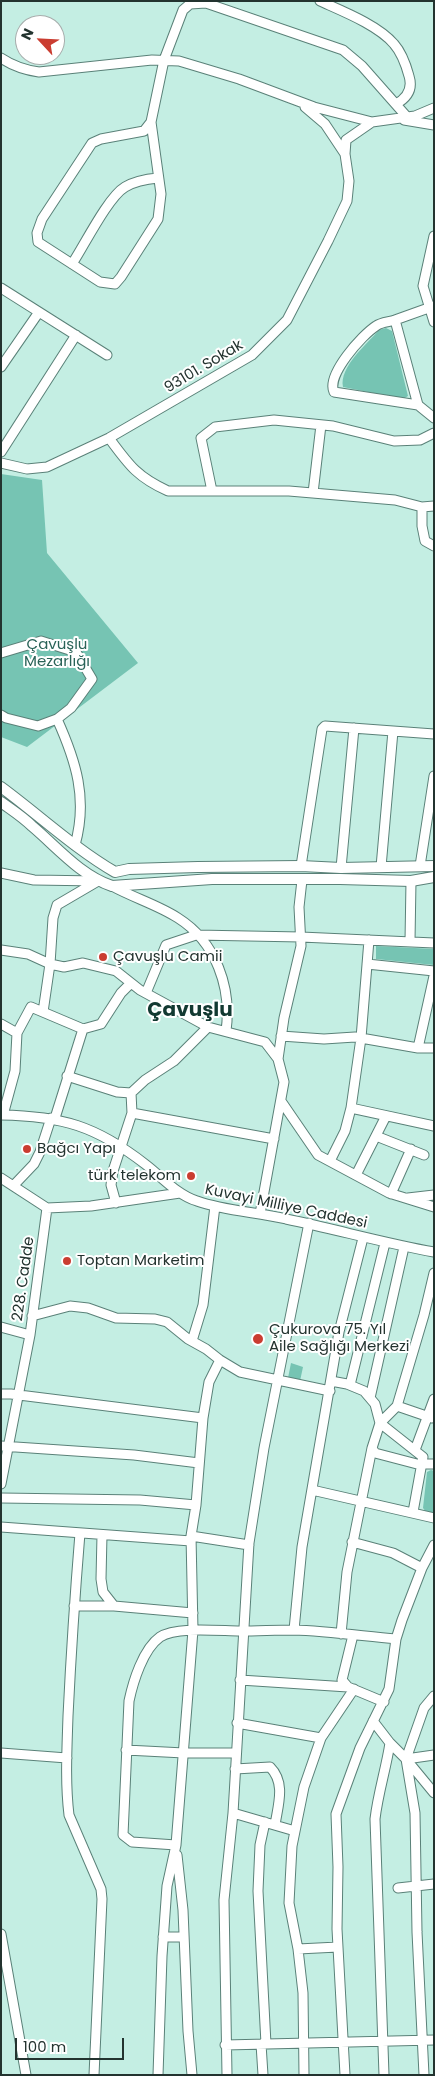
<!DOCTYPE html>
<meta charset="utf-8">
<style>
body{margin:0}
#map{position:relative;width:435px;height:2076px;overflow:hidden;background:#c4eee3;font-family:Poppins,sans-serif}
canvas{display:block}
.frame{position:absolute;inset:0;border:2px solid #23332f;pointer-events:none}
.north{position:absolute;left:15px;top:15px;width:50px;height:50px;box-sizing:border-box;background:#fff;border:1px solid #a7adac;border-radius:50%;rotate:295deg;font-size:14px;font-weight:700;line-height:20px;text-align:center;color:#23332f}
.north::after{content:'';display:block;margin:auto;width:18px;height:22px;background:#ca3d31;clip-path:polygon(50% 0,100% 100%,50% 72%,0 100%)}
.scale{position:absolute;left:15px;top:2038px;width:109px;height:22px;box-sizing:border-box;border:2px solid #23332f;border-top:0;padding-left:6px;font-size:15px;line-height:18px;white-space:nowrap;color:#23332f;-webkit-text-stroke:4px #fff;paint-order:stroke}
</style>
<div id="map">
<canvas width="435" height="2076"></canvas>
<div class="frame"></div>
<div class="north">N</div>
<div class="scale">100 m</div>
</div>
<script>
const context = document.querySelector('canvas').getContext('2d');
context.lineJoin = 'round';
function fill(path, color) {
  context.fillStyle = color;
  context.fill(path, 'evenodd');
}
function stroke(path, color, width, dash) {
  context.strokeStyle = color;
  context.lineWidth = width;
  context.lineCap = dash ? 'butt' : 'round';
  context.setLineDash(dash || []);
  context.stroke(path);
}
function write(font, color, halo, rows, align = 'center') {
  context.font = font + ' Poppins,sans-serif';
  context.lineWidth = 4;
  context.setLineDash([]);
  context.textBaseline = 'middle';
  context.strokeStyle = halo;
  context.fillStyle = color;
  for (const [text, x, y, turn = 0] of rows) {
    context.save();
    context.translate(x, y);
    context.rotate((+turn || 0) * Math.PI / 180);
    context.textAlign = isNaN(turn) ? turn : align;
    if (halo) context.strokeText(text, 0, 0);
    context.fillText(text, 0, 0);
    context.restore();
  }
}
fill(new Path2D(`
 M386,328L392,331L408,396L403,399L343,387C339,367 367,344 379,330Z
 M1,474L42,480L47,553L138,663L27,747L1,737Z
 M376,946L434,949V965L376,959Z
 M291,1363L303,1367L300,1381L288,1378Z
 M431,1470L434,1471V1514L426,1512L423,1508L427,1472Z`), '#76c4b3');
const minor = new Path2D(`
 M320,1C342,11 378,25 394,44C402,53 406,65 409,76C413,89 407,98 396,104
 M1,58C13,66 25,70 39,72L152,60L179,61L239,79L314,107L372,122L415,116L434,108
 M305,107L325,124L345,154
 M404,120L434,125
 M151,122L144,131L101,139L92,143L42,219L37,233L38,242L100,282L115,284L121,277L158,219L161,194L151,122L164,60L183,10L190,4L206,3L343,50L362,66L407,117
 M434,236L423,286L434,322
 M72,264C84,246 108,197 125,187C135,181 147,179 158,178
 M1,288L107,355
 M395,320L434,306
 M1,367L39,312
 M418,405L395,320C389,322 381,322 376,326C362,335 326,375 334,392L418,405L434,418
 M109,438C129,465 137,477 168,491H289L395,500L422,507L434,506
 M1,452L76,335
 M1,463L27,469L47,467L109,438L252,355L287,320L328,241L347,201L349,181L345,154L346,140L372,122
 M212,491L201,438L215,427L274,420L333,426L394,441L420,440L434,433
 M313,493L321,425
 M422,507V526L425,541L434,546
 M1,653L41,641L76,652L92,679L71,708L57,719L38,726L6,718L1,715
 M57,719C76,761 88,799 75,845
 M301,866L322,729L325,726L434,734
 M420,866L434,776
 M381,867L393,731
 M341,868L354,728
 M1,873L34,880L98,881
 M112,886C134,898 158,905 178,918C216,942 232,988 226,1031
 M410,941L411,881
 M1,950L28,954L50,964L64,967L83,963L116,971L140,990L208,1027L265,1042L278,1059
 M367,964L434,971
 M146,993L166,945L196,935L301,937L434,943
 M43,1012L50,964L53,918L57,905L98,881
 M1,1024L17,1033
 M281,1036L324,1039L355,1037L418,1048H434
 M418,1048L434,976
 M67,1076L117,1092L131,1093
 M281,1101L318,1155L389,1193L434,1207
 M351,1108L434,1126
 M132,1113L274,1139
 M1,1115C62,1116 96,1126 145,1164C161,1176 177,1195 197,1201C225,1211 257,1212 286,1219C335,1229 384,1243 434,1252
 M3,1115L15,1071L17,1033L31,1007L83,1029L101,1024L121,993L131,983
 M55,1118L83,1029
 M376,1136L424,1155
 M330,1161L345,1131L351,1108L361,1038L369,940
 M356,1175L386,1116
 M1,1178L47,1208
 M14,1185L34,1164L40,1152L51,1118
 M391,1194L411,1149
 M408,1198L434,1195
 M116,1203L111,1185L113,1171L132,1113L131,1093L145,1080L174,1061L208,1027
 M260,1214L284,1082L278,1059L284,1018L301,946L299,907L302,880
 M434,1273L424,1315L397,1406L380,1423L372,1448L375,1453L417,1464H434
 M32,1316L70,1306L88,1308L116,1318L155,1319L167,1322L188,1339L206,1349L220,1360L240,1372L330,1391
 M1,1327L30,1335
 M192,1341L203,1305L215,1206
 M331,1381L347,1384L364,1391L375,1404L380,1423L423,1457L413,1512
 M350,1385L385,1243
 M1,1394H11L203,1418
 M370,1398L404,1247
 M397,1406L432,1418
 M1,1446L134,1455L199,1463
 M415,1450L434,1399
 M1,1484L30,1335L47,1208L91,1206L180,1193
 M312,1490L434,1518
 M1,1498L140,1500L196,1505
 M1,1527L191,1541
 M80,1533C75,1594 71,1654 68,1716C67,1748 65,1782 69,1815L101,1889L102,1899L94,2075
 M102,1535L101,1579L103,1592L114,1606
 M191,1536L249,1545
 M352,1542L393,1553L422,1568
 M74,1606H114L193,1613
 M294,1630L302,1547L339,1332L363,1238
 M341,1634L347,1572L372,1448
 M240,1680L348,1687L384,1702
 M348,1687L342,1680L353,1635
 M434,1696L424,1708L406,1759L434,1755
 M373,1721L390,1743C386,1769 378,1793 375,1819L384,2075
 M237,1723L321,1738
 M390,1743L406,1759L415,1813L417,1932L424,2075
 M126,1750L184,1753H236
 M1,1753L67,1758
 M406,1759L434,1793
 M235,1769L270,1767C286,1783 278,1805 275,1825
 M233,1813L295,1831
 M265,1822L260,1845L258,1891L266,2044
 M176,1845L132,1842L123,1835L129,1701C133,1682 143,1649 160,1637C176,1626 221,1631 240,1631C258,1631 275,1630 293,1630C328,1631 362,1636 396,1639
 M177,1855L183,1910L188,2031L192,2075
 M398,1888L434,1884
 M1,1934L26,2075
 M163,1937H184
 M298,1949L338,1947
 M261,2044L263,2075
 M225,2045L434,2040
 M158,2075L162,1956L167,1886L176,1845L193,1630L191,1536L196,1505L203,1418L209,1382L220,1360
 M227,2075L224,1900L233,1813L249,1543L264,1448L309,1223
 M304,2075L303,1993L298,1949L289,1903L292,1846L304,1787L321,1738L354,1689
 M345,2075L337,1929L338,1867L336,1814L360,1748L389,1689L396,1639L402,1620L422,1568L434,1545`);
const major = new Path2D(`
 M1,787C39,815 74,848 115,872L129,869L198,867L301,866L341,868L434,866
 M1,802C12,810 23,817 32,826C58,848 80,875 112,886L212,879H340L411,881L434,877`);
stroke(minor, '#5a8178', 11);
stroke(major, '#5a8178', 12);
stroke(minor, '#fff', 9);
stroke(major, '#fff', 10);
for (const [x, y, r, color] of [
 [103,957,5,"#ca3d31"],
 [27,1149,5,"#ca3d31"],
 [191,1176,5,"#ca3d31"],
 [67,1261,5,"#ca3d31"],
 [258,1339,6,"#ca3d31"]
]) {
  const dot = new Path2D();
  dot.arc(x, y, r, 0, 2 * Math.PI);
  context.fillStyle = color;
  context.fill(dot);
  stroke(dot, '#fff', 2);
}
write('15px', '#23332f', '#fff', [
 ["93101. Sokak",204,367,-31],
 ["Kuvayi Milliye Caddesi",286,1207,12],
 ["228. Cadde",24,1279,-82]
]);
write('15px', '#2a6358', '#fff', [
 ["Çavuşlu",57,645],
 ["Mezarlığı",57,662]
]);
write('15px', '#23332f', '#fff', [
 ["Çavuşlu Camii",113,957],
 ["Bağcı Yapı",37,1149],
 ["türk telekom",181,1176,"right"],
 ["Toptan Marketim",77,1261],
 ["Çukurova 75. Yıl",269,1330],
 ["Aile Sağlığı Merkezi",269,1347]
], 'left');
write('bold 20px', '#123931', '#fff', [
 ["Çavuşlu",190,1011]
]);
</script>
